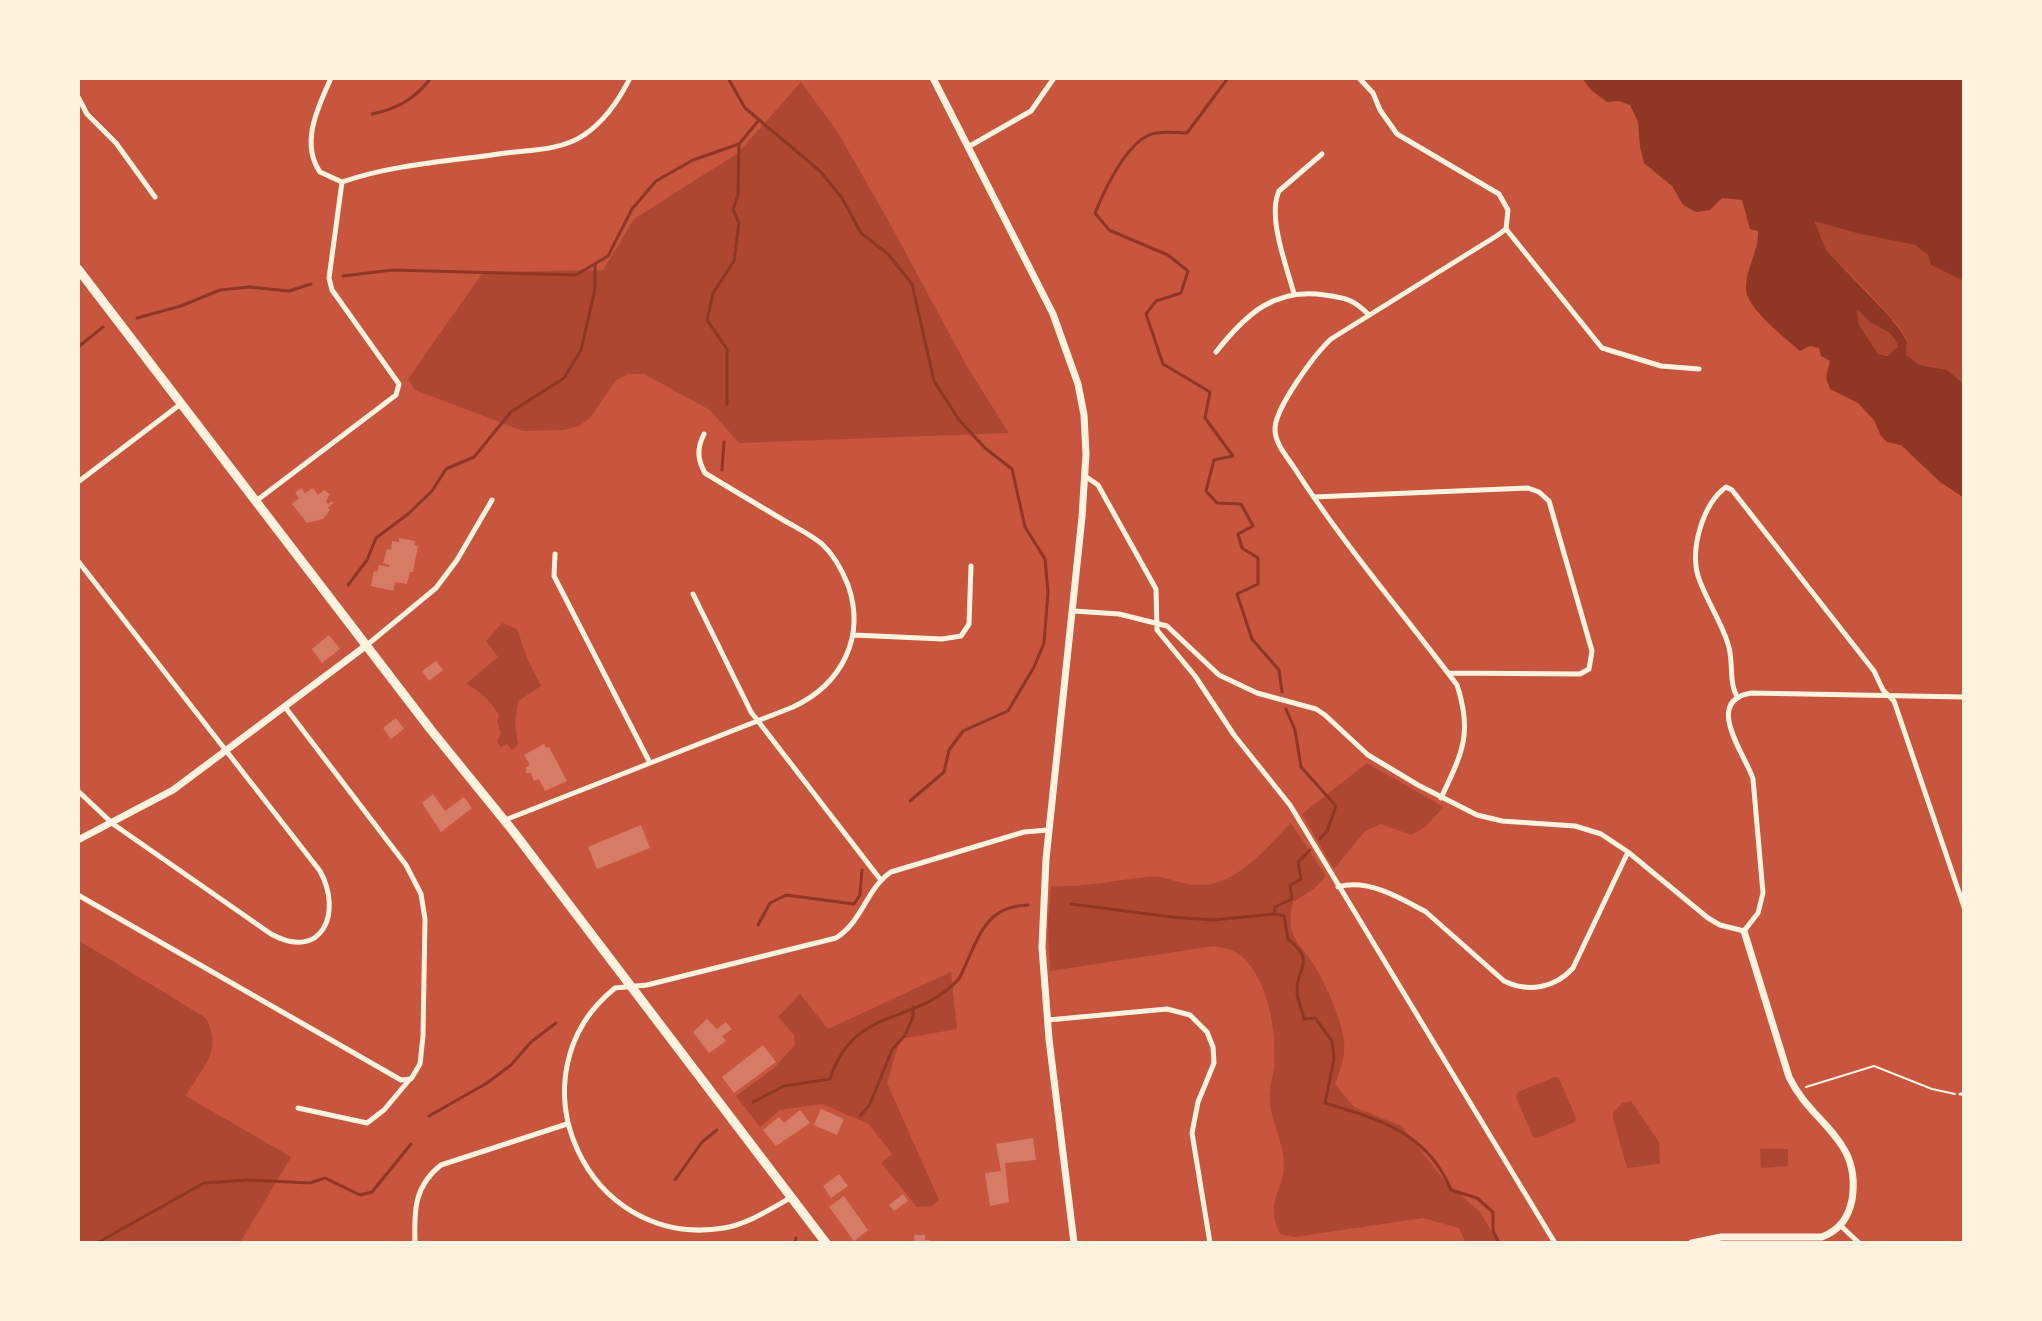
<!DOCTYPE html>
<style>
body{margin:0}
#map{position:relative;width:2042px;height:1321px;overflow:hidden;background:#c8553d;font-family:Montserrat,sans-serif}
canvas{display:block}
.frame{position:absolute;inset:0;border:80px solid #fff3e0;pointer-events:none}
</style>
<div id="map">
<canvas width="2042" height="1321"></canvas>
<div class="frame"></div>
</div>
<script>
const context = document.querySelector('canvas').getContext('2d');
context.lineJoin = 'round';
function fill(path, color) {
  context.fillStyle = color;
  context.fill(path, 'evenodd');
}
function stroke(path, color, width, dash) {
  context.strokeStyle = color;
  context.lineWidth = width;
  context.lineCap = dash ? 'butt' : 'round';
  context.setLineDash(dash || []);
  context.stroke(path);
}
fill(new Path2D(`
 M801,82L837,131L888,220L969,370L1009,433L739,443L710,410L644,374H629L616,380L590,418L579,426L563,430L523,431L415,390L408,379L483,272L603,270L634,219L738,153Z
 M1813,220L1856,233L1915,245L1928,255L1931,265L1964,281V384L1947,370L1920,365L1906,355C1906,351 1907,347 1907,342C1905,326 1841,265 1826,250L1819,238Z
 M1857,309C1864,313 1866,320 1873,324C1885,330 1894,333 1898,348C1891,355 1887,356 1878,354L1859,325Z
 M502,623L517,629L527,658L541,686L518,701L515,724L518,745L512,750L507,744L501,747L497,742L501,733L497,722L499,715C491,702 481,691 466,684L498,657L486,641Z
 M1367,763L1444,807L1424,828L1411,835L1381,824L1365,831L1334,869L1302,814Z
 M1291,823L1326,876L1315,888L1293,902C1284,939 1301,942 1317,970C1328,990 1341,1018 1344,1041C1346,1055 1340,1071 1335,1084L1354,1107L1402,1126L1444,1180L1479,1211L1499,1243H1466L1459,1228L1423,1218L1295,1237L1280,1234C1264,1200 1284,1193 1284,1163C1283,1142 1272,1123 1270,1103C1268,1091 1273,1078 1274,1066C1277,1032 1268,974 1237,953C1231,949 1221,948 1214,946L1050,971L1048,924L1051,886C1084,888 1115,880 1148,877C1165,875 1181,885 1197,885C1236,887 1266,848 1291,823Z
 M78,940L206,1018C224,1051 201,1068 186,1096L291,1157L240,1243H78Z
 M951,972L957,1029L900,1039L887,1083L939,1200L932,1206L917,1207L881,1163L892,1154L869,1124L822,1104L780,1110L760,1127L736,1096L774,1068L795,1045L794,1035L778,1017L800,994L828,1029Z
 M1555,1077L1559,1078L1576,1118L1575,1122L1537,1138L1533,1137L1516,1097L1518,1092Z
 M1631,1101L1659,1142L1660,1164L1627,1168L1613,1118V1113L1622,1103Z
 M1760,1149H1788V1166L1761,1168Z`), '#ae4732');
fill(new Path2D(`
 M1582,78H1964V281L1931,265L1928,255L1915,245L1856,233L1814,221L1826,250L1889,316L1902,333L1907,342L1906,355L1920,365L1947,370L1964,384V498L1940,482L1901,445L1887,442L1881,436L1874,420L1858,403L1830,389L1826,378L1830,361L1821,356L1819,348L1810,346L1800,351C1785,338 1745,307 1746,288C1746,268 1759,251 1758,231L1750,229L1742,200L1722,198L1710,210L1696,212L1683,205L1672,186L1644,163L1640,147L1638,122L1630,105L1618,101L1607,102L1592,91ZM1857,310C1864,314 1866,320 1873,324C1885,330 1894,333 1898,347L1887,356L1878,354L1859,325Z`), '#8f3625');
stroke(new Path2D(`
 M728,78L745,108L820,171L842,198L861,233L888,254L912,284L934,381L959,420L985,448L1012,469L1025,527L1045,559L1048,592L1044,643L1034,667L1008,711L963,731L949,750L944,772L910,801
 M1228,78L1187,133C1176,133 1159,130 1149,135C1125,146 1105,189 1095,213L1109,230L1168,255L1188,271L1181,293L1156,301L1146,314L1163,364L1210,392L1205,418L1233,456L1214,460L1206,491L1217,503L1241,504L1253,526L1238,534L1242,548L1258,558V584L1237,594L1252,639L1279,670L1282,692
 M372,114C397,109 415,99 431,78
 M343,276L392,270L576,275L608,256L632,209L656,181L693,160L739,144L759,120
 M137,318L181,306L220,290L249,287L289,291L311,284
 M78,347L103,327
 M727,404V349L707,320L713,293L734,261L739,223L733,210L738,195L739,144
 M722,470L724,442
 M348,585L367,560L376,538L408,514L432,491L446,469L474,457L511,412L564,378L581,350L595,289V264
 M1286,709L1295,730L1301,767L1336,806L1327,831L1320,839
 M1310,850L1298,862L1301,879L1290,885L1292,899L1275,907L1274,914L1284,916L1288,939C1318,963 1295,968 1297,993C1298,1001 1302,1010 1304,1019L1315,1018L1332,1041L1334,1059L1325,1103C1379,1119 1428,1133 1451,1190L1477,1198L1493,1212V1231L1499,1243
 M1071,904L1172,917L1214,920L1274,914
 M758,925L770,903L786,895L854,904L860,895L862,870
 M753,1102L784,1086L830,1079C854,1005 913,1026 957,981C961,977 963,970 966,964C980,933 988,906 1028,905
 M429,1116L487,1083L511,1065L531,1042L556,1023
 M860,1116L869,1106L892,1050L905,1035L913,1017V1007
 M675,1180L702,1142L717,1130
 M97,1243L204,1183L248,1180L310,1183L325,1178L360,1195L372,1192L411,1144
 M795,1243L796,1238`), '#8f3625', 3);
fill(new Path2D(`
 M301,488L305,493L313,488L318,495L324,490L330,494L326,501L328,504L332,501L333,503L328,508L330,510L323,519L307,523L292,504L299,498L295,493Z
 M399,538L415,541L414,545L418,546L413,572H410L407,584L395,582L393,591L371,586L374,571L377,572L379,565L389,567V565L383,563L387,549L391,550L392,541L399,542Z
 M329,635L340,649L322,663L312,649Z
 M436,661L443,670L429,681L422,671Z
 M396,718L404,729L391,739L383,728Z
 M544,744L546,748L549,747L567,781L545,791L539,779L534,781L531,773H526V767L530,765L524,755Z
 M433,794L445,811L464,797L472,808L441,832L422,803Z
 M641,825L650,848L597,869L588,847Z
 M707,1019L717,1029L726,1022L732,1029L722,1036L726,1041L709,1053L693,1032Z
 M763,1045L776,1062L734,1093L722,1077Z
 M821,1109L844,1119L837,1135L814,1125Z
 M800,1110L810,1123L776,1146L763,1130L779,1117L784,1123Z
 M1033,1138L1036,1160L1005,1163L1009,1202L990,1206L985,1173L1001,1171L996,1144Z
 M839,1174L848,1186L831,1198L823,1186Z
 M903,1194L908,1201L894,1211L889,1205Z
 M844,1196L868,1230L854,1241L829,1207Z
 M914,1235H925V1240H929V1243H915Z`), '#d67c66');
stroke(new Path2D(`
 M1806,1087L1874,1066L1932,1089L1955,1094`), '#fff3e0', 2);
stroke(new Path2D(`
 M1960,1094H1964`), '#fff3e0', 3);
stroke(new Path2D(`
 M331,78C318,107 300,143 320,172L342,182C394,164 452,161 506,153C531,150 562,150 584,135C605,121 619,100 630,78
 M1359,78L1373,93L1380,110L1397,134L1499,194L1508,210L1506,229L1498,235L1331,339C1315,354 1273,410 1275,431C1276,445 1288,458 1295,469C1343,544 1403,613 1457,685C1473,734 1462,753 1441,798
 M78,97L87,114L116,143L155,197
 M968,147L1031,111L1054,78
 M1506,229L1602,348L1661,366L1699,369
 M1294,294C1287,267 1267,217 1279,191L1322,154
 M1216,352C1246,314 1275,287 1325,295C1347,298 1354,300 1369,315
 M1085,476L1098,485L1156,589L1157,630L1195,676L1234,735L1290,805L1555,1243
 M78,482L182,403
 M1314,497L1528,488L1539,492L1549,501L1592,651L1589,669L1580,674L1449,673
 M256,501L396,395L399,384L332,290L329,278L342,182
 M555,554L554,576L650,763
 M78,561L320,871C343,913 322,962 271,934L113,824L78,791
 M693,594L751,712L880,879
 M1074,611L1119,614L1167,626L1219,675L1257,693L1316,709L1325,715L1368,755L1418,785L1477,815L1502,821L1575,826L1601,834L1628,852L1708,918L1720,925L1744,931L1758,913L1763,893L1753,779C1747,757 1702,701 1751,693L1964,697
 M854,635L942,639L961,636L969,624L971,566
 M367,645L436,588L457,560L492,500
 M1738,698C1728,683 1734,661 1728,644C1721,621 1706,600 1698,576C1690,548 1703,504 1726,487L1732,490L1874,671L1883,690L1894,701L1964,907
 M505,820L793,707C842,684 866,637 848,585C842,570 834,555 822,544C811,535 797,528 785,521C758,505 731,489 705,473C697,459 697,448 704,434
 M1338,887C1367,878 1401,898 1426,912L1504,981C1528,993 1555,988 1573,968L1628,852
 M78,895L401,1080L411,1079L420,1064L423,1036L425,919L421,894L406,865L285,707
 M1048,1020L1167,1009L1190,1015L1207,1032L1213,1047L1214,1063L1198,1102L1192,1133L1210,1243
 M298,1108L367,1123L384,1110L410,1079
 M790,1198C769,1210 747,1224 724,1228C586,1251 507,1075 615,988L647,985L836,938C863,921 866,889 891,872L1024,832L1048,830
 M1841,1226L1859,1243
 M415,1243C414,1211 414,1186 441,1165L567,1124`), '#fff3e0', 5);
stroke(new Path2D(`
 M933,78L1053,314L1078,384L1084,415L1086,454L1082,517L1046,859L1042,947L1049,1039L1074,1243
 M78,840L173,790L367,645
 M1692,1243L1721,1237H1822C1839,1230 1848,1219 1852,1200C1862,1138 1812,1125 1789,1077L1744,931`), '#fff3e0', 7);
stroke(new Path2D(`
 M78,269L431,730L513,831L826,1243`), '#fff3e0', 9);
</script>
